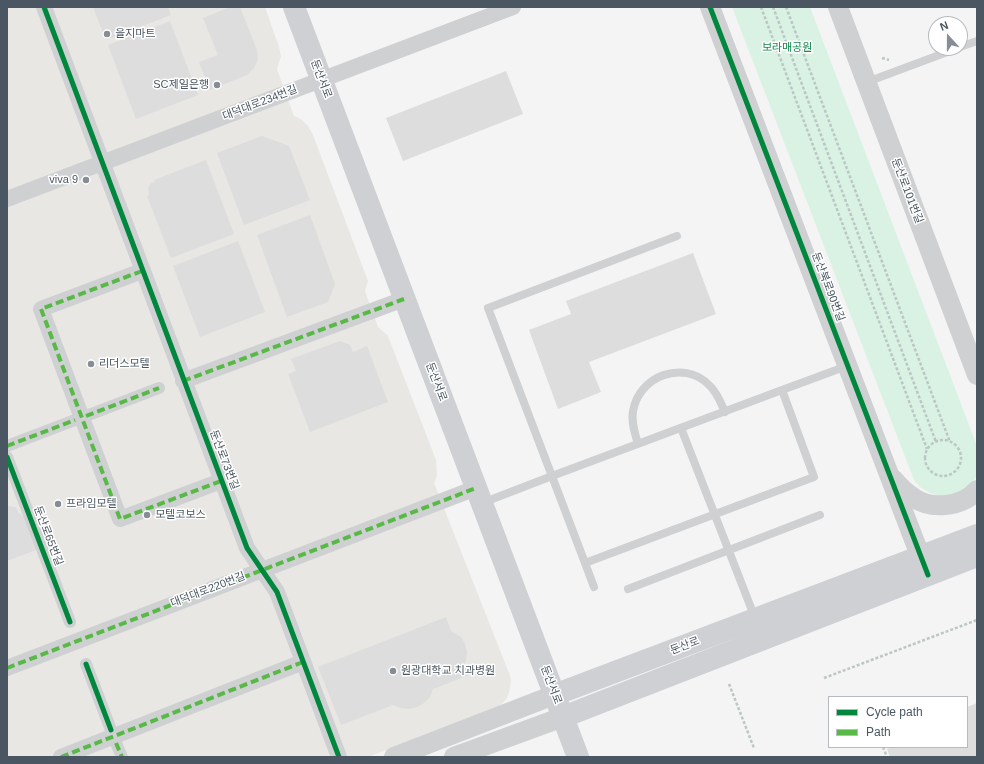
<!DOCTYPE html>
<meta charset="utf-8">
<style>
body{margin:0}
#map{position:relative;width:984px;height:764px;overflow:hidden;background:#f4f4f4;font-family:Arial,sans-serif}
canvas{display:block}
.frame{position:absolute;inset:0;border:8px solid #4a5661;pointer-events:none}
.legend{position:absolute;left:828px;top:696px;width:140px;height:52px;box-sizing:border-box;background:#fff;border:1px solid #b7bbc0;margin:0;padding:5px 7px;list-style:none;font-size:12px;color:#4a5661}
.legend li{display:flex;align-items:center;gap:8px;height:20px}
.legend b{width:20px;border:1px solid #b7bbc0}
.north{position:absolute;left:928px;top:16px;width:40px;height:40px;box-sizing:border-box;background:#fff;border:1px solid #b7bbc0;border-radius:50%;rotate:339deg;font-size:11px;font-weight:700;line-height:16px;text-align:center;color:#4a5661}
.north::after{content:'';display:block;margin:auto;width:14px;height:18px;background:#868d94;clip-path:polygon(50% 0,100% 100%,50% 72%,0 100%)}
</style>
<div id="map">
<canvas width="984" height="764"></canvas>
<div class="frame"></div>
<ul class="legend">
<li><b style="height:5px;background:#00873e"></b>Cycle path</li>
<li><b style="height:5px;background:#58b947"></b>Path</li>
</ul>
<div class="north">N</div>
</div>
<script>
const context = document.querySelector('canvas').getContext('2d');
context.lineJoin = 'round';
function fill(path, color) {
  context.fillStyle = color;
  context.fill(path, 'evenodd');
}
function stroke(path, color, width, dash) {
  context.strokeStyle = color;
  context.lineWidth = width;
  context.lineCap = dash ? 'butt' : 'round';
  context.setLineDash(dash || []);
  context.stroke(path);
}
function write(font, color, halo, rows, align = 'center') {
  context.font = font + ' Arial,"Noto Sans KR",sans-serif';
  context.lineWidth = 3;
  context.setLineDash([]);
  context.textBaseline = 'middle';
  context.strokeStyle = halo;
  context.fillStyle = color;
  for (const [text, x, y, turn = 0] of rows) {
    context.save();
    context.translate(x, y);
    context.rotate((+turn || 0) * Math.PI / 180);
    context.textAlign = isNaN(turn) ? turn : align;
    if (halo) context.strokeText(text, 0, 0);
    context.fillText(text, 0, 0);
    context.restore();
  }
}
fill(new Path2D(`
 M7,7H265L279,47L281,56L277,69L294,116L302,120L308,126L313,135L368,281L365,291L378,327L388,336L436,460L437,476L434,483L509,673L511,680L510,689L507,698L501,705L492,711L368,757H7Z`), '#e8e7e3');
fill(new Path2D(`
 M732,7H810L977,446V475L972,483L953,496H941L930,493L920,487L914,480Z`), '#d9f2e3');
fill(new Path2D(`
 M93,7H168L171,15L106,40Z
 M230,7H240L257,50L258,59L254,68L247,75L210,90L199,62L218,55L203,18Z
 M170,21L198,95L136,119L108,45Z
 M506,71L523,114L403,161L386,118Z
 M262,136L289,146L310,200L244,225L217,153Z
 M206,160L234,234L171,258L147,196L149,195L148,189L151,183L155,182L154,180Z
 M310,215L335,284L328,302L287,317L257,235Z
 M238,241L265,312L200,337L173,266Z
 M693,253L716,314L589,362L601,392L558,409L529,330L571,314L566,301Z
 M340,341L350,345L353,352L367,346L388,402L310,432L288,374L296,371L291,359Z
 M7,506L16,507L18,512L24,517L36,550L7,561Z
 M446,617L451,631L461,637L465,644L467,652L466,661L464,665L469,675L433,689L430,697L424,703L417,707L409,709L401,708L393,705L341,725L318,667Z
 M977,703V757H890L887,749L892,747H967V707Z`), '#ddddde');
stroke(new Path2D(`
 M761,7L927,449
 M773,7L936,442
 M786,7L950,442
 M882,58L889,60
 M925 458a18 18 0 1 1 36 0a18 18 0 1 1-36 0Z
 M824,678L977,620
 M729,684L754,748
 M883,747L887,757`), '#bcc7c4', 2.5, [3, 2]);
stroke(new Path2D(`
 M960,47L977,41
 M867,82L958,48
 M782,390L847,366
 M681,428L755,618
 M638,444C635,434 631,422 633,411C639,376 683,359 709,385C717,392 721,403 725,412
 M482,503C505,494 529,485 552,476L782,390L814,477L585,563L488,308L677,236
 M585,563L594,587
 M628,589L820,515`), '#ced0d2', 8);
stroke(new Path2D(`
 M86,416L159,388
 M7,446L75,420
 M7,457L70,622
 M86,664L111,730
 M116,743L122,757`), '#ced0d2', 12);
stroke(new Path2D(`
 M44,7L247,548L277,592L339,757
 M7,199L513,7
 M142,271L41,309L120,519L221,481
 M183,381L404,299
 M7,668L476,488
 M61,757L303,662`), '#ced0d2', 16);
stroke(new Path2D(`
 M710,7L926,571
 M838,7L977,375
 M893,479C899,486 906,493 914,498C932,510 962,507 977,490
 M394,757L554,695
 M454,757L563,717`), '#ced0d2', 20);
stroke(new Path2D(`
 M294,7L578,757
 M554,695L977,535
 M563,717L977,556`), '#ced0d4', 22);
stroke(new Path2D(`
 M142,271L41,309L120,519L221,481
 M183,381L404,299
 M86,416L159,388
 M7,446L75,420
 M7,668L476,488
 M116,743L122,757
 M61,757L303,662`), '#58b947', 4, [8, 4]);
stroke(new Path2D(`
 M44,7L247,548L277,592L339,757
 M710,7L928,575
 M7,457L70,622
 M86,664L111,730`), '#00873e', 5);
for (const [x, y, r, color] of [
 [107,34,4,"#868d94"],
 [217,85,4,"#868d94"],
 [86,180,4,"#868d94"],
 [91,364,4,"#868d94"],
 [58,504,4,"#868d94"],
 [147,515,4,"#868d94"],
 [393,671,4,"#868d94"]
]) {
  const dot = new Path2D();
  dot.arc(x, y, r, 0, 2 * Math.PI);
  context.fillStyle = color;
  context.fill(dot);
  stroke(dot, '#fff', 1.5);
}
write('11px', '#4a5661', '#fff', [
 ["을지마트",115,34],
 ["SC제일은행",209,85,"right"],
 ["viva 9",78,180,"right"],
 ["리더스모텔",99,364],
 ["프라임모텔",66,504],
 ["모텔코보스",155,515],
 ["원광대학교 치과병원",401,671]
], 'left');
write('11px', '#17864f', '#fff', [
 ["보라매공원",787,48]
]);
write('11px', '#4a5661', '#fff', [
 ["둔산서로",321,79,69],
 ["대덕대로234번길",260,103,-21],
 ["둔산로101번길",907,191,69],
 ["둔산북로90번길",828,287,69],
 ["둔산서로",436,382,69],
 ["둔산로73번길",224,460,69],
 ["둔산로65번길",48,536,69],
 ["대덕대로220번길",208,590,-21],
 ["둔산로",685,646,-21],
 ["둔산서로",551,685,69]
]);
</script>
